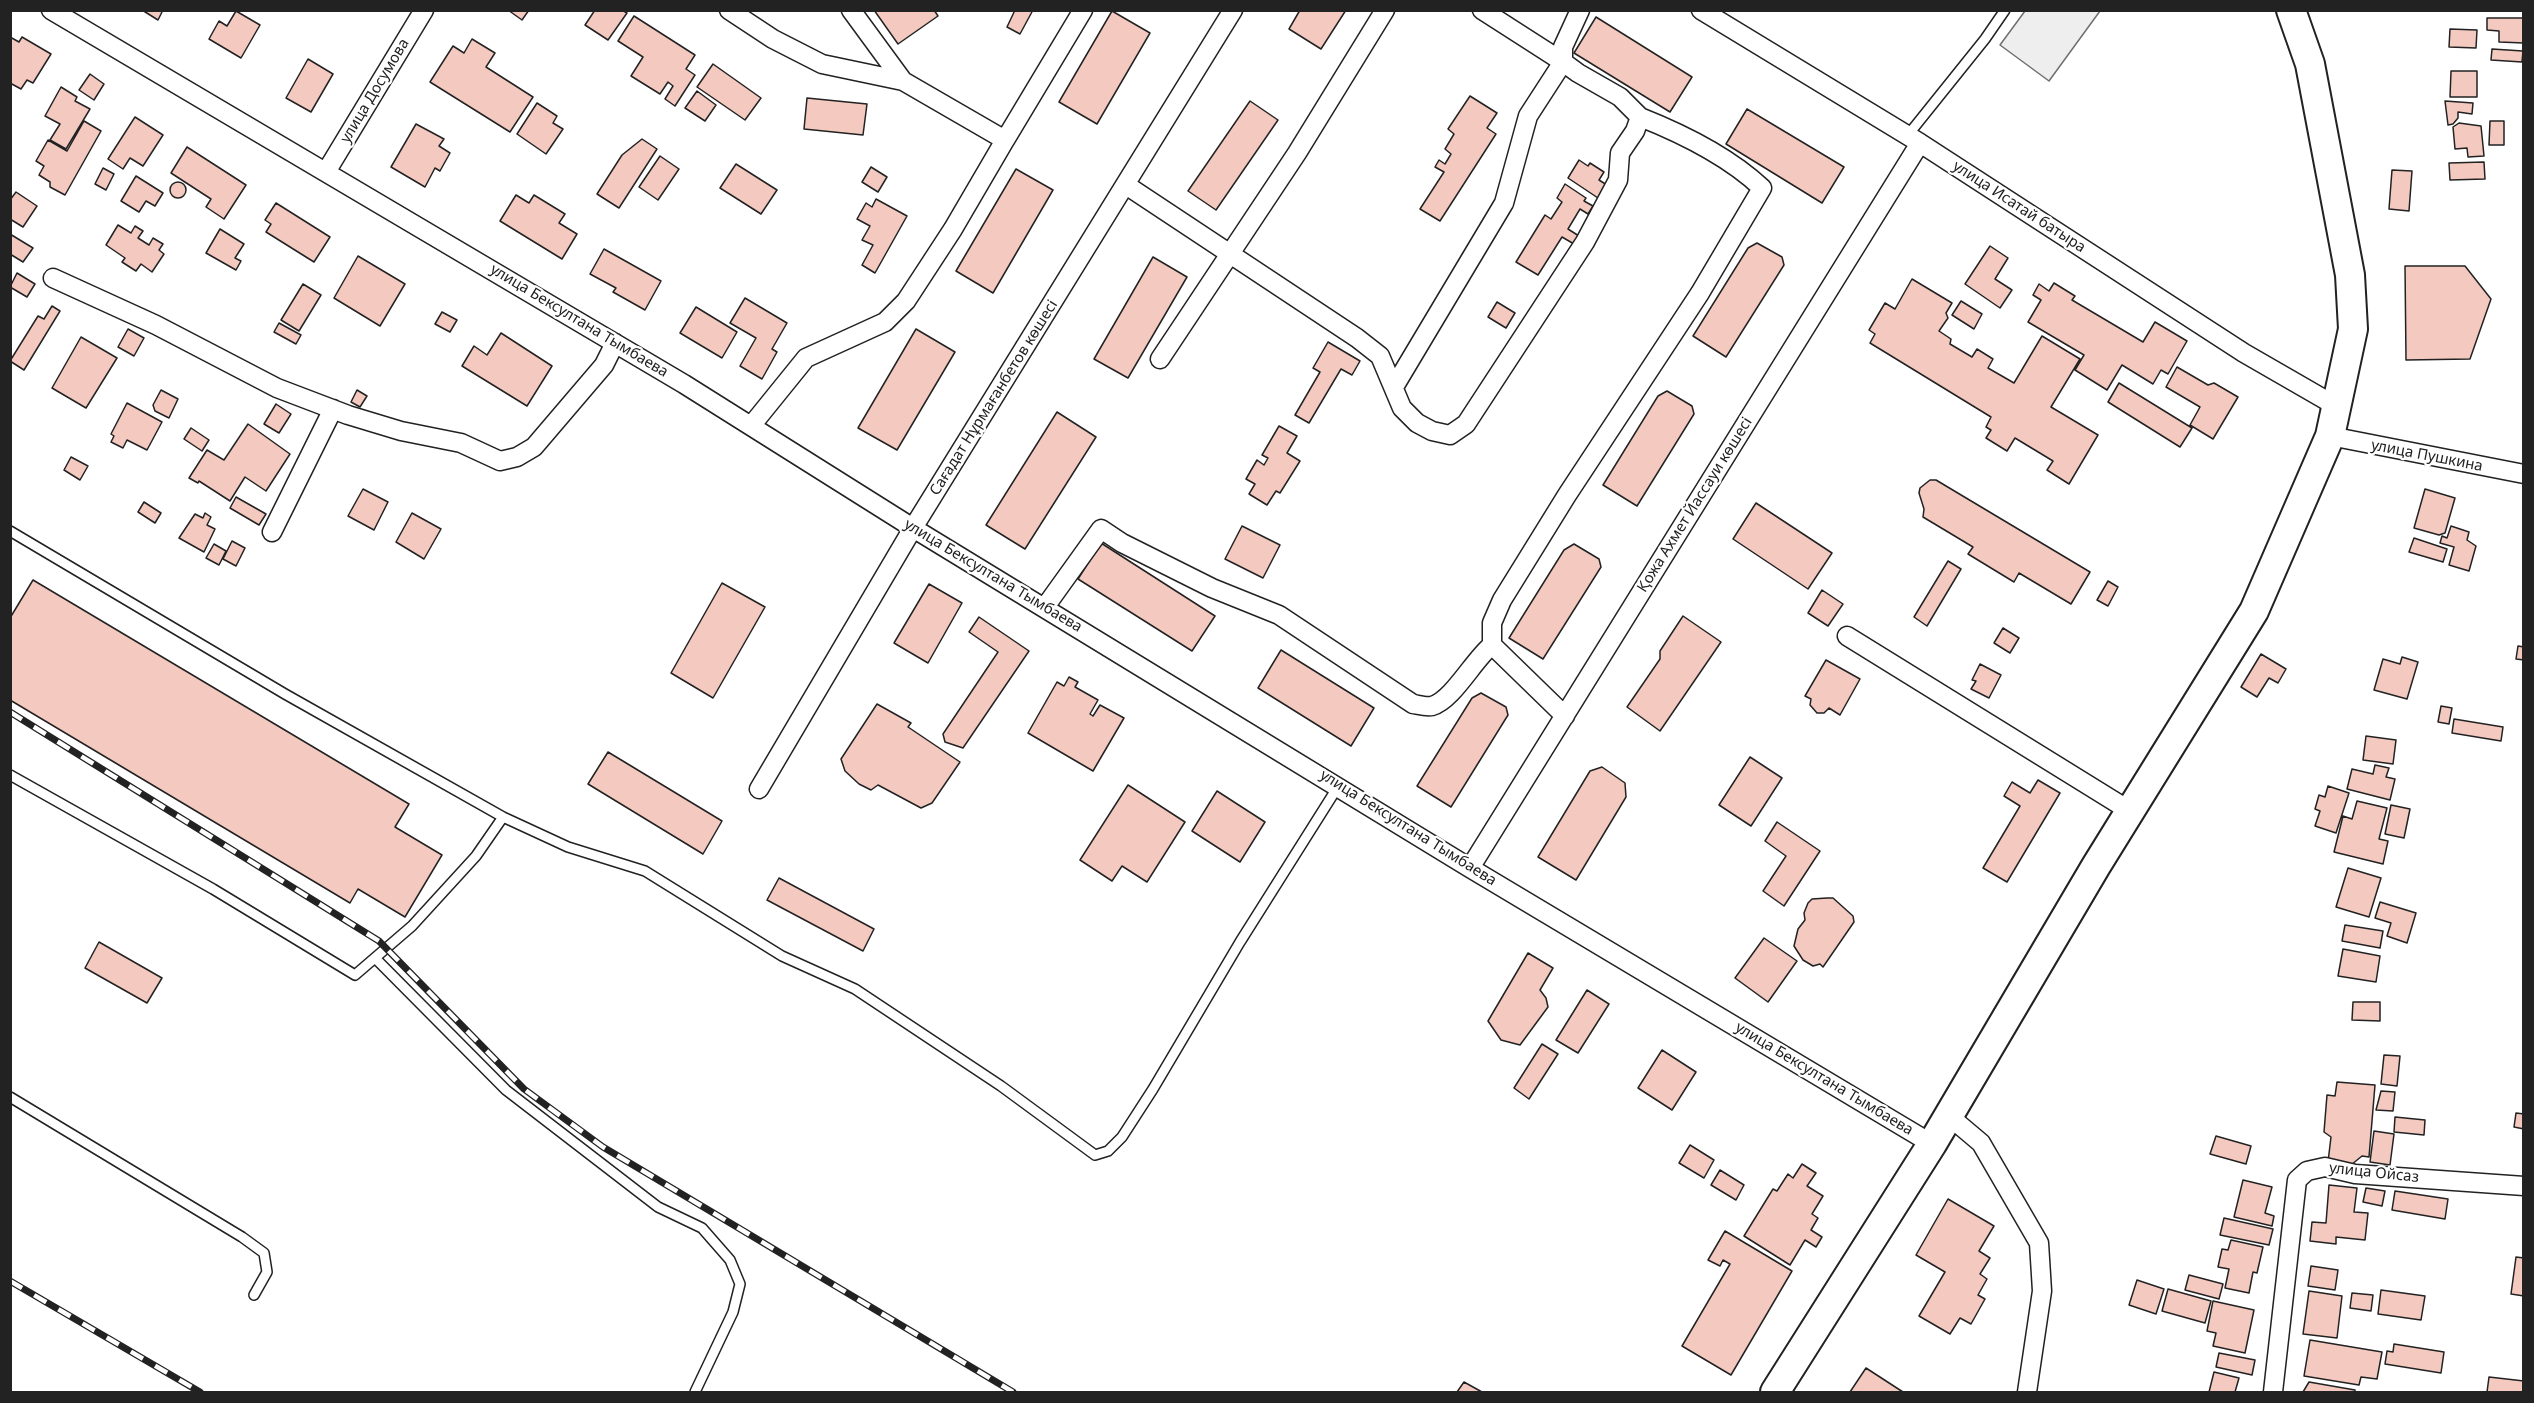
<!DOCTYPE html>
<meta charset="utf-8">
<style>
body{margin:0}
#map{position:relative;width:2534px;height:1403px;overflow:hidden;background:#fff;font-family:"Noto Sans",sans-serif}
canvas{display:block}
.frame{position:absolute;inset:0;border:12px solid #222;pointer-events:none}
</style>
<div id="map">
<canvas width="2534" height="1403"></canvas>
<div class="frame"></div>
</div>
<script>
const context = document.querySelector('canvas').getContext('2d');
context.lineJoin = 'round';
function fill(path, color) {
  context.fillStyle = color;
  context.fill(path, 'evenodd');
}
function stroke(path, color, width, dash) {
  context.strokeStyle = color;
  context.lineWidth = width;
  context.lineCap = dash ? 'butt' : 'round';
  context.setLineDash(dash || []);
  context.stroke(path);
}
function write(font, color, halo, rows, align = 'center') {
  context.font = font + ' "Noto Sans",sans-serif';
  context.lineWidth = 4.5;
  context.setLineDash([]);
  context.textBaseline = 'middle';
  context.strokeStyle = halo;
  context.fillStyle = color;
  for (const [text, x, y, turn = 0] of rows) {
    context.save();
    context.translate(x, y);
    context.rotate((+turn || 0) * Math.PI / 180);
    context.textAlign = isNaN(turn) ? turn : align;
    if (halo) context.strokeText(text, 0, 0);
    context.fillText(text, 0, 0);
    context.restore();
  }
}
const green = new Path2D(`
 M2025,11V10L2100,11L2049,81L2000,45Z`);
fill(green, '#eee');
stroke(green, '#6f6f6f', 1.5);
const building = new Path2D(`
 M142,10H163L158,20Z
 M508,10H529L522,20Z
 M595,10H622L627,13L608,40L585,25Z
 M874,10H934L938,16L898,44Z
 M1015,10H1033L1020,34L1007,27Z
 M1300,10H1346L1321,49L1289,29Z
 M236,11L260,25L241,58L209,39L219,21L227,26Z
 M1112,11L1150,33L1097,124L1059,102Z
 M634,16L695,55L686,69L695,75L675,106L665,99L673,86L668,82L660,94L631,76L643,57L618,41Z
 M1596,17L1692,77L1670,112L1574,53Z
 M2487,18H2524V43L2499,42V31L2487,30Z
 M2450,29L2477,30L2476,48L2449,47Z
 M10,37L19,42L22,37L51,54L33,83L27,80L21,89L10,83Z
 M472,39L495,53L486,67L533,97L510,132L430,82L453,46L464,53Z
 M2492,49L2523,51L2522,62L2491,60Z
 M308,59L333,74L311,112L286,98Z
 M713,64L761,98L745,120L697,87Z
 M2451,71H2477V97H2450Z
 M90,74L104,84L94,100L79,90Z
 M61,87L77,97L75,101L90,109L66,149L50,140L60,124L45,116Z
 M697,91L716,105L705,121L685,108Z
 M1470,96L1497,113L1487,128L1496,134L1440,221L1420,209L1444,172L1435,167L1439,160L1445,164L1451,154L1445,149L1454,134L1448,129Z
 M807,98L867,104L863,135L804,129Z
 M1250,101L1278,120L1216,210L1188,191Z
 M2445,101L2473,103L2472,114L2458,112V118L2453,124L2448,125Z
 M537,103L557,116L553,123L563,129L546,154L517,134Z
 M1747,109L1844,167L1822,203L1726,144Z
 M135,117L163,135L143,166L130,158L123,169L108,159Z
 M84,121L101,131L65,195L50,187V182L39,175L44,166L36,161L48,140L67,151Z
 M2490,121H2504V145H2489Z
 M2459,123L2481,126L2484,156L2468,157L2467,148L2455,149L2453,127Z
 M416,124L444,139L439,146L450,153L440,171L435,168L425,187L391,167Z
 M642,139L657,149L619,208L597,194L622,155Z
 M187,147L246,185L224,219L206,207L211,199L171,173Z
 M660,156L679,169L658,200L639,187Z
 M1579,160L1588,166L1590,163L1604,172L1599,180L1607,185L1598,198L1568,178Z
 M2484,162L2485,179L2450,180L2449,163Z
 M736,164L777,190L761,214L720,188Z
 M871,167L887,177L878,192L862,182Z
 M103,168L114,174L106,190L95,184Z
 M1016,169L1053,190L993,293L956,271Z
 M2392,170L2412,171L2409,211L2389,209Z
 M136,176L163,193L155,206L146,201L139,212L121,201Z
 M170 190a8 8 0 1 1 16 0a8 8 0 1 1-16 0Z
 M1565,184L1586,198L1584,201L1593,206L1588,214L1580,209L1568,229L1579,236L1574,244L1562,237L1538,275L1516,262L1545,215L1551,219L1562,202L1557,198Z
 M16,192L37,206L23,227L10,219V200Z
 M516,195L529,203L534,195L565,214L559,223L577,234L562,259L500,221Z
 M876,199L907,216L875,273L862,265L873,245L862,240L870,226L857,219L866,203L872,207Z
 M276,203L330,237L314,262L266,232L271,224L265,220Z
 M118,225L131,233L135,226L143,231L138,238L149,245L153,238L163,244L159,250L164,254L152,272L141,264L136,271L122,262L125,258L106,245Z
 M220,229L244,244L235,258L241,261L236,270L206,253Z
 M10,234L33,248L23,262L10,254Z
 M1757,243L1782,257L1784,265L1726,357L1693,336L1748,248Z
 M1990,246L2008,258L1995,279L2012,290L2000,308L1965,284Z
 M604,249L661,281L645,310L613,292L616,288L590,274Z
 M358,256L405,284L380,326L334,298Z
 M1153,257L1187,277L1128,378L1094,359Z
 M2405,266H2465L2491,299L2470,359L2406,360Z
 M17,273L35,284L27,297L10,287Z
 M1912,279L1952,303L1946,313L1948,318L1939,331L1951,339L1950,344L1972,357L1977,349L1993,359L1988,368L2014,383L2042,336L2080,359L2051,407L2098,435L2069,484L2047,470L2053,461L2015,438L2007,451L1986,438L1991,430L1986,427L1991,417L1870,343L1875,334L1869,330L1885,303L1895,309Z
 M2054,283L2075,296L2072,300L2143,342L2155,322L2187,341L2168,374L2161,370L2153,384L2122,365L2107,390L2075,370L2084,355L2028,322L2041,300L2033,295L2039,284L2049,291Z
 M303,284L321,295L299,331L281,320Z
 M745,298L787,323L772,349L777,352L762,379L740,366L756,338L730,323Z
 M1961,301L1982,314L1974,329L1952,315Z
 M1497,302L1515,313L1506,328L1488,317Z
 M52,306L60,311L24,370L10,361L38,316L44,319Z
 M696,307L737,332L722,358L680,333Z
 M442,312L457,320L450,332L435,324Z
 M279,323L301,335L296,344L274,332Z
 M128,329L144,338L134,356L118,347Z
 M916,329L955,352L897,450L858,428Z
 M501,333L552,366L527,406L462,366L474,346L487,355Z
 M81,337L117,358L86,408L52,388Z
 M1328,342L1360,361L1352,375L1341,369L1309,423L1295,415L1320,372L1313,368Z
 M2177,367L2208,385L2214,383L2238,397L2213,439L2190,425L2200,407L2166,387Z
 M2119,383L2192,428L2180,447L2108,402Z
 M161,390L178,399L169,418L155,411L153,405Z
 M357,390L367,396L360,407L351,402Z
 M1667,391L1692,406L1694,414L1637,506L1603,485L1658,396Z
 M127,403L162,422L147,450L127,440L123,448L111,442L114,436L111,434Z
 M276,404L291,414L279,433L264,424Z
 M1057,412L1096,437L1025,549L986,525Z
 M248,424L290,454L266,491L245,477L230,501L199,481L198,483L189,478L207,450L224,460Z
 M1279,426L1297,436L1287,453L1300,461L1280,493L1276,491L1267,505L1249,494L1255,484L1246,479L1257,460L1264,465L1268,458L1262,455Z
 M191,428L209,440L202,451L184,439Z
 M71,457L88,466L80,480L64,470Z
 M1930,480H1936L2090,572L2071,604L2019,573L2014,582L1968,554L1973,547L1923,517L1924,509L1919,493L1920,488Z
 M363,489L388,502L374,530L348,516Z
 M2425,489L2455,498L2445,533L2439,535L2414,528Z
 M236,497L266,514L259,525L230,508Z
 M144,502L161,513L155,523L138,512Z
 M1756,503L1832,553L1808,589L1733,539Z
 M205,513L211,517L207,525L215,529L204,552L179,538L195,514L203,518Z
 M412,513L441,529L424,559L396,542Z
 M1242,526L1280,545L1263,578L1225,559Z
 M2451,526L2469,532L2467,540L2476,546L2469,571L2449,565L2454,547L2440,543L2442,536L2447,538Z
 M2414,538L2447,549L2443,562L2409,552Z
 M232,541L245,548L236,566L223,559Z
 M1101,543L1215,616L1192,651L1078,579Z
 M214,544L226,551L219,565L206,558Z
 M1574,544L1599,559L1601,567L1543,659L1509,638L1564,550Z
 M1948,561L1961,569L1927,626L1914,617Z
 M33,580L409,804L395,827L442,855L405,917L358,889L350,903L10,700V618Z
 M2108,581L2118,587L2108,606L2097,600Z
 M722,583L765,607L713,698L671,673Z
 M929,584L962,603L928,663L894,643Z
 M1822,590L1843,604L1828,626L1808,613Z
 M1683,616L1721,642L1660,731L1627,707L1660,659V651Z
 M979,617L1029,651L963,748L945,742L943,734L998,652L969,632Z
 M2003,628L2019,638L2010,653L1994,643Z
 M2518,646L2524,647V660L2516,659Z
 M1281,650L1374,708L1351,746L1258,688Z
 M2261,654L2286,669L2278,683L2269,678L2257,697L2241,687Z
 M2402,657L2418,662L2407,699L2374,690L2383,659L2400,664Z
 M1826,660L1860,679L1840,715L1829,708L1824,713H1817L1810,705L1811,699L1805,696Z
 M1980,664L2001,675L1989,698L1971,689L1976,681L1972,680Z
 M1069,677L1078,682L1075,687L1098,700L1090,714L1093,716L1100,705L1124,718L1093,771L1028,733L1057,682L1064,686Z
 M1481,693L1506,707L1508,715L1451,807L1417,786L1472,698Z
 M877,704L911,723L908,727L960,762L932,803L921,808L878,785L871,790L859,784L845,771L841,759Z
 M2441,706L2452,708L2449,724L2438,722Z
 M2454,719L2503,727L2501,741L2452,733Z
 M2366,736L2396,740L2393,764L2363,760Z
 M608,752L722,821L703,854L588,784Z
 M1750,757L1782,778L1751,826L1719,805Z
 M2375,765L2389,768L2386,777L2395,779L2390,800L2347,789L2352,769L2373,774Z
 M1602,767L1625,783L1626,797L1576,880L1538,857L1590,771Z
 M2038,780L2060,793L2007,882L1983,868L2020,806L2004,796L2012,782L2030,793Z
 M1128,785L1185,822L1147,882L1122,866L1112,881L1080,860Z
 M2328,786L2349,793L2336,833L2315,826L2320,811L2315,809L2319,795L2325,797Z
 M1217,791L1265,822L1240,862L1192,831Z
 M2357,801L2387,808L2379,839L2388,841L2383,864L2334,852L2343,816L2352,819Z
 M2391,805L2410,809L2404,838L2385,834Z
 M1777,822L1820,851L1784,906L1763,891L1786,856L1765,841Z
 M2348,868L2381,878L2369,917L2336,907Z
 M779,878L874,929L863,951L767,900Z
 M1827,898H1833L1853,916L1854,922L1823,967L1820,964L1813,966L1803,960L1794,946L1798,929L1805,920L1804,913L1808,903L1812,899Z
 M2380,902L2416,913L2407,943L2387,936L2391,923L2375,918Z
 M2345,925L2383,931L2380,948L2342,941Z
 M1764,938L1797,961L1768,1002L1735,978Z
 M99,942L162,978L147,1003L85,968Z
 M2343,949L2380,956L2376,982L2338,976Z
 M1528,953L1553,968L1540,990L1546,998L1548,1007L1520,1045L1501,1040L1488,1021Z
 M1587,990L1609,1004L1578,1053L1556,1040Z
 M2353,1002H2380V1021L2352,1020Z
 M1542,1044L1558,1054L1529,1099L1514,1088Z
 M1662,1050L1696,1072L1672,1110L1638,1088Z
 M2384,1055L2400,1056L2397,1086L2381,1084Z
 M2337,1082L2375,1085L2369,1157L2362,1156L2351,1165L2328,1162L2331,1137L2324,1132L2327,1095L2335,1096Z
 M2381,1091L2395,1092L2393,1111L2376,1110Z
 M2516,1113L2524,1114V1129L2514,1127Z
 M2395,1117L2425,1120L2424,1135L2394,1132Z
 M2374,1131L2394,1134L2390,1165L2370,1162Z
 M2216,1136L2251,1146L2246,1164L2210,1154Z
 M1690,1145L1714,1160L1704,1178L1679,1163Z
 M1802,1164L1816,1173L1807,1186L1823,1196L1812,1214L1818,1218L1811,1230L1822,1237L1816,1247L1805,1240L1790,1265L1744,1236L1773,1189L1777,1191L1788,1174L1793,1178Z
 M1720,1170L1744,1185L1736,1200L1711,1185Z
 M2243,1180L2272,1187L2265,1213L2274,1216L2272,1226L2234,1217Z
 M2329,1185L2357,1188L2354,1212L2368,1213L2365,1240L2336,1237V1244L2310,1241L2312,1222L2326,1223Z
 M2366,1188L2385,1191L2382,1206L2363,1202Z
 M2395,1191L2448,1199L2445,1219L2392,1210Z
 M1948,1199L1994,1226L1979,1251L1990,1258L1980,1274L1987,1279L1978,1295L1985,1299L1971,1324L1960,1318L1950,1334L1919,1316L1945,1272L1916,1255Z
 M2224,1218L2273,1229L2269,1245L2220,1235Z
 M1725,1231L1792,1271L1731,1375L1682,1346L1730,1264L1723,1260L1720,1266L1708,1260Z
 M2231,1240L2263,1247L2257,1273L2253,1272L2249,1293L2225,1288L2229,1269L2218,1267L2222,1249L2228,1250Z
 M2516,1257L2524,1258V1296L2511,1294Z
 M2311,1266L2338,1270L2335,1290L2308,1286Z
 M2189,1275L2223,1284L2219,1299L2185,1290Z
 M2137,1280L2164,1289L2156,1314L2129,1305Z
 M2168,1289L2211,1301L2205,1323L2162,1311Z
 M2381,1290L2425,1296L2421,1320L2378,1314Z
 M2309,1291L2342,1296L2337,1338L2303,1334Z
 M2352,1293L2373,1295L2371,1311L2350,1308Z
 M2213,1301L2254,1310L2245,1353L2213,1346L2216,1333L2207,1331Z
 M2310,1340L2382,1352L2377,1379L2361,1377L2359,1385L2304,1376Z
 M2394,1344L2444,1352L2441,1373L2385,1364L2387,1351L2393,1352Z
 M2219,1353L2255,1360L2252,1375L2216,1367Z
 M1866,1368L1903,1392H1850Z
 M2214,1372L2239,1378L2235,1392H2209Z
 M2489,1377L2524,1381V1392H2487Z
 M1464,1382L1482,1392H1457Z
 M2309,1382L2355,1390V1392H2303Z`);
fill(building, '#f3c9c0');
stroke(building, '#222', 1.5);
const service = new Path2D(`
 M1908,135L1985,39L2005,10
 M10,531L285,694L503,817L568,847L645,871L782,956L855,989L1001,1086L1095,1155L1108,1151L1122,1137L1153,1089L1240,942L1339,785
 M10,775L213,889L355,975L412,926L476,856L503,817
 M375,958L506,1090L658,1207L702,1228L730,1260L740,1284L733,1312L695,1392
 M10,1097L242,1237L264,1253L267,1272L254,1295`);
const minor = new Path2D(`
 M51,10L684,384L913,528L1470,868L1932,1144
 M729,10L773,39L822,64L903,81L1005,140L953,229L906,301L885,322L806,358L751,426
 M851,10L903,81
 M1701,10L1920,143L2244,353L2336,406
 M1005,140L1083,10
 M326,172L424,10
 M1126,185L1357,338L1380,356L1402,408L1417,423L1432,431L1450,435L1466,424L1585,242L1618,180L1620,153L1635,131L1640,117L1620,97L1578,73L1563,62V47L1580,10
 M53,278L156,325L277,388L348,415L401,431L461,443L500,461L517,457L534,447L604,365L615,343
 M1160,359L1297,153L1385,10
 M1394,387L1504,203L1528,116L1563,62L1482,10
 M2330,436L2524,474
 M272,532L333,409
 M1045,607L1101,529L1122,543L1212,588L1279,615L1413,704C1419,705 1426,707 1432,706C1453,700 1474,659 1492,645L1565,716
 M1847,636L2130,811
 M1492,645V623L1502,600L1567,495L1700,293L1762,188C1728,156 1683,134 1640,117
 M759,789L913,528L1233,10
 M1470,868L1920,143
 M1949,1116L1981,1143L2039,1243L2042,1291L2027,1392
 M2273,1392L2297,1180L2307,1171L2325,1167L2355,1174L2524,1186`);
const primary = new Path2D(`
 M1775,1392L1932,1144L2096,866L2254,611L2330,436L2353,329L2350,275L2310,64L2291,10`);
stroke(service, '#222', 12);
stroke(minor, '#222', 21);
stroke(primary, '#222', 32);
stroke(service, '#fff', 9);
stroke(minor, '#fff', 18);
stroke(primary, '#fff', 28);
const rail = new Path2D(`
 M10,712L379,941L524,1089L603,1147L1013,1392
 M10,1281L200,1392`);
stroke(rail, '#222', 7);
stroke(rail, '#fff', 4.5, [14]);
write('15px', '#222', '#fff', [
 ["улица Досумова",375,91,-59],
 ["улица Исатай батыра",2019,207,33],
 ["улица Бексултана Тымбаева",579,321,31],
 ["Сағадат Нұрмағанбетов көшесі",994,398,-58],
 ["улица Пушкина",2427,456,11],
 ["Қожа Ахмет Йассауи көшесі",1695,505,-58],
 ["улица Бексултана Тымбаева",993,576,31],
 ["улица Бексултана Тымбаева",1408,828,32],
 ["улица Бексултана Тымбаева",1824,1079,31],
 ["улица Ойсаз",2374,1173,6]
]);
</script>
